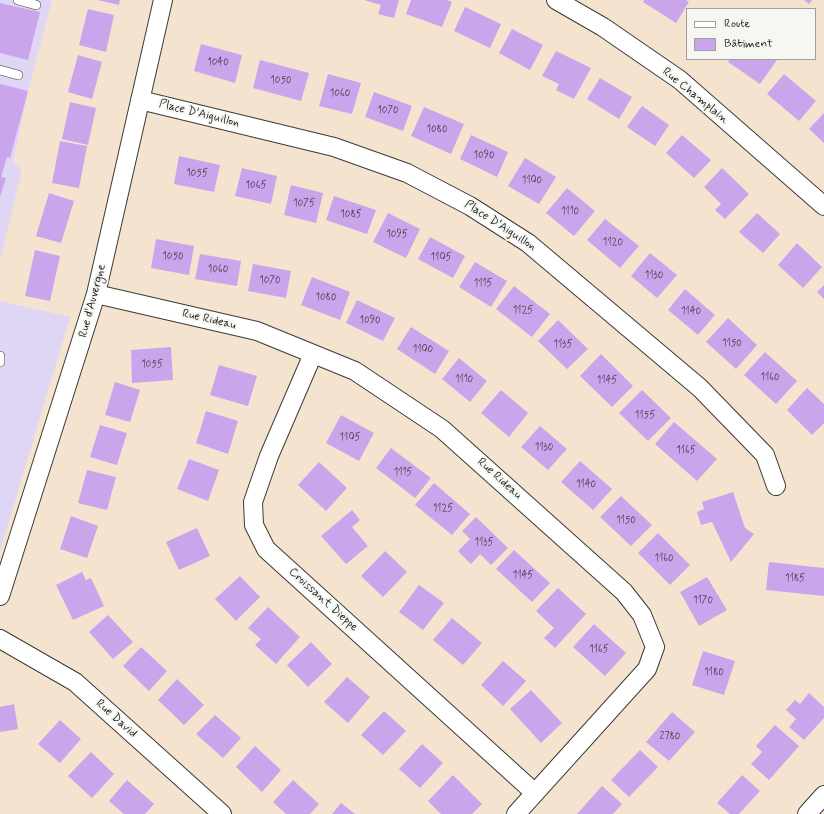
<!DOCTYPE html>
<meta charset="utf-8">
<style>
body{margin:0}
#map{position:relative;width:824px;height:814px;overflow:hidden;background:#f4e4cf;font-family:Mynerve,sans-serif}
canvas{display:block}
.legend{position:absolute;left:686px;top:8px;width:130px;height:52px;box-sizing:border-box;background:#f6f6f2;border:1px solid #9f9f9c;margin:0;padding:5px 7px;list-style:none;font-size:12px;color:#1c1c1c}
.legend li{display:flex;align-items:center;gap:8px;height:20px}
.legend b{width:20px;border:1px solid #9f9f9c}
</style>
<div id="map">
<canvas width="824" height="814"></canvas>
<ul class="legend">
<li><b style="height:5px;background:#fff"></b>Route</li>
<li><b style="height:11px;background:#caa5ec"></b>Bâtiment</li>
</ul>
</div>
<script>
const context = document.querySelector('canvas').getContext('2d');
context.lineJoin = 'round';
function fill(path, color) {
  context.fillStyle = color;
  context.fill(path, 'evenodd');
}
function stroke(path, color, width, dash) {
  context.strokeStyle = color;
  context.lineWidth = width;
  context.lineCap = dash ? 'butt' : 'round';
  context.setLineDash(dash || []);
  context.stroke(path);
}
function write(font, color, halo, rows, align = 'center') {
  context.font = font + ' Mynerve,sans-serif';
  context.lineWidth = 4;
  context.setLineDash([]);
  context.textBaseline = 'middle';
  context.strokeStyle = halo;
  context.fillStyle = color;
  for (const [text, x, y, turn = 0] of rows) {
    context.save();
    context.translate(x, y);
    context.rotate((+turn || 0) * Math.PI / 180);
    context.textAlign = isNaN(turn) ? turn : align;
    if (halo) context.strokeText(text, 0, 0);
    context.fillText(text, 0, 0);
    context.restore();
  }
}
fill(new Path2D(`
 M0,0H52L29,87L13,162L22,170L0,260Z
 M0,301L70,317L0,551Z`), '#dfd5f5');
fill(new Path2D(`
 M98,0H120L119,5Z
 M364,0H399L394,18L378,14L381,5Z
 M411,0H447L452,2L442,27L406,14Z
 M644,0H686L689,2L676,23L643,2Z
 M804,0H812L809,4Z
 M0,3L40,12L28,60L0,53Z
 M465,7L501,24L490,48L454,31Z
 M88,9L114,15L106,52L79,45Z
 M512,29L543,45L530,70L499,53Z
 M201,44L242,55L235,83L194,71Z
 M556,51L591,68L574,99L556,90L559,84L542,76Z
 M78,55L102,62L92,99L68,92Z
 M730,59H776L777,60L760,84L728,62Z
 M260,60L309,73L301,101L253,88Z
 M328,74L361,83L352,114L319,106Z
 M784,74L816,101L799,121L767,94Z
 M600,78L632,97L619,119L587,99Z
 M0,84L28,91L10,158L7,157L1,177L6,178L0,197Z
 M374,92L412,106L403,131L365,117Z
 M70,102L96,108L88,145L62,139Z
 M642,106L669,125L655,146L627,127Z
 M424,107L464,124L451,154L411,136Z
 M824,113V143L809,129Z
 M471,135L508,152L497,177L460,159Z
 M682,135L711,160L694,178L666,153Z
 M60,141L87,146L79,188L52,183Z
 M179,156L220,165L214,192L174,184Z
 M525,158L556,177L539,204L508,186Z
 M242,168L277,176L271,204L235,196Z
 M722,168L749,194L725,219L715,210L721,204L704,187Z
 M291,185L323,193L316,223L284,215Z
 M567,188L595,211L574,236L546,213Z
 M49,193L74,201L61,243L36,236Z
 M334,196L376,210L367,234L326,220Z
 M388,213L420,229L406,258L373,242Z
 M757,213L780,234L763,253L739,232Z
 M605,219L639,246L620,268L587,240Z
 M430,237L465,256L453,278L418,259Z
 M156,239L194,246L189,275L151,268Z
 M797,243L822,267L803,288L778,265Z
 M35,250L60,256L50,301L25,296Z
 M650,253L677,275L657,298L631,276Z
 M200,254L241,261L237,286L195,279Z
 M475,262L507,281L491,307L459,287Z
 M253,264L291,271L286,298L248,291Z
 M312,277L350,292L340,320L301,305Z
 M824,285V299L817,292Z
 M514,286L550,314L532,337L496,309Z
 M685,289L715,315L698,335L668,310Z
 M357,300L395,318L383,341L346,323Z
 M728,318L757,345L736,369L706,342Z
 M558,320L588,349L567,369L538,341Z
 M411,327L449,351L435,374L397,349Z
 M171,347L173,380L132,383L131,350Z
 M765,352L797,381L776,404L744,375Z
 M601,354L633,386L612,407L580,376Z
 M459,358L487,381L470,402L442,379Z
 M219,365L257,376L248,406L210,395Z
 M115,382L140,390L130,422L105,415Z
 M807,388L824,404V423L812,435L787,410Z
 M501,390L528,413L509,437L481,413Z
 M642,390L671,418L648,441L619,413Z
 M206,411L238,421L228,454L196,443Z
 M341,415L374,433L359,461L326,443Z
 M674,422L717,459L697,481L655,444Z
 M100,425L127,433L117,465L90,457Z
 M540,426L567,449L548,470L521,447Z
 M391,448L431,478L415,498L376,468Z
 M189,459L219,470L208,501L177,489Z
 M580,461L612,489L593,510L561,482Z
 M319,462L347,488L326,511L298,485Z
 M87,470L116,477L107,510L78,503Z
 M434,483L470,514L452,535L415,505Z
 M733,492L745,528L754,534L731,562L712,522L701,525L697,512L704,509L702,502Z
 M621,496L652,525L631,546L600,517Z
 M352,510L360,520L352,527L368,546L346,564L321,536Z
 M71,516L98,526L87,558L60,549Z
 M476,517L508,548L491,565L480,554L471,564L458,551L470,539L462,531Z
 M197,528L210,556L179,570L166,542Z
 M658,533L690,565L670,585L638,553Z
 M514,550L550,583L532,602L496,569Z
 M385,551L407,572L383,597L361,576Z
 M769,562L824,568V596L766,590Z
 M82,572L86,580L91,578L104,606L73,620L56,585Z
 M240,576L260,597L236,621L215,599Z
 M707,577L727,610L699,626L680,592Z
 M419,585L444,603L423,630L399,612Z
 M558,588L586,614L555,648L544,638L554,628L536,611Z
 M268,607L300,637L276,664L255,645L261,639L248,628Z
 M108,615L133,642L113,659L89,632Z
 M452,618L482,643L463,665L433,640Z
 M594,624L626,653L605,676L573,647Z
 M311,642L332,664L308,687L287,665Z
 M141,647L167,671L149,691L123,666Z
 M703,651L735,661L724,695L692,685Z
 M503,661L526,681L503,706L481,685Z
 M347,677L370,697L348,723L324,702Z
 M177,679L204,705L184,725L158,700Z
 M531,690L562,723L541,743L510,709Z
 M809,693L824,707V718L804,740L789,727L796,719L786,710L795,700L800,704Z
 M14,704L18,729L0,732V707Z
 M384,711L406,731L383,755L361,735Z
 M672,712L695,732L669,761L646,742Z
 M215,715L241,738L223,758L196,734Z
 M60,720L81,739L60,763L38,744Z
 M775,725L799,746L769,780L751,764L762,752L756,746Z
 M422,744L443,763L420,788L399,769Z
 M255,746L281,770L262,792L236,767Z
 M640,750L658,767L629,797L611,780Z
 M91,752L114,774L92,798L68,776Z
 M453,775L482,804L472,814H441L428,801Z
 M742,775L760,791L739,814H730L717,803Z
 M127,780L154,804L145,814H124L109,801Z
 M293,780L319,804L310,814H286L273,802Z
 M602,786L622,804L613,814H577Z
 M341,803L355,814H332Z`), '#caa5ec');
const lane = new Path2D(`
 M18,0L36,5
 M0,70L18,75
 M0,356V362`);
const street = new Path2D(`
 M556,0L603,27L680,80L824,206
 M140,100L334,147L407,173L470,206L528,243L700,388L765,455L776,486
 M96,294L257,331L355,371L442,429L624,592L642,615L655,647L647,669L516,814
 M313,354L269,456L253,502L254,525L266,549L535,793
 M0,596L96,294L163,0
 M0,639L75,682L222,814
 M807,814L824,795`);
stroke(lane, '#3c3a37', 10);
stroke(street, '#3c3a37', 20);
stroke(lane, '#fff', 9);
stroke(street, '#fff', 18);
write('10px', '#483e50', null, [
 ["1040",218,63],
 ["1050",281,81],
 ["1060",340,94],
 ["1070",388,111],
 ["1080",437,130],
 ["1090",484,156],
 ["1055",197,174],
 ["1100",532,181],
 ["1065",256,186],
 ["1075",304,204],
 ["1110",570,212],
 ["1085",351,215],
 ["1095",397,235],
 ["1120",613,243],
 ["1050",173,257],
 ["1105",441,258],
 ["1060",218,270],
 ["1130",654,276],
 ["1070",270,281],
 ["1115",483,284],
 ["1080",326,298],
 ["1125",523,311],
 ["1140",691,312],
 ["1090",370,321],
 ["1150",732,344],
 ["1135",563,345],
 ["1100",423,350],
 ["1055",152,365],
 ["1160",770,378],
 ["1110",464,380],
 ["1145",607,381],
 ["1155",645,416],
 ["1105",350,438],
 ["1130",544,448],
 ["1165",686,451],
 ["1115",403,473],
 ["1140",586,485],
 ["1125",443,509],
 ["1150",626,521],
 ["1135",484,543],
 ["1160",664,559],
 ["1145",523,576],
 ["1185",795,579],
 ["1170",703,601],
 ["1165",599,650],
 ["1180",714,673],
 ["2780",670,737]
]);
write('12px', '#1c1c1c', '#f6f6f2', [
 ["Rue Champlain",695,96,39],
 ["Place D'Aiguillon",199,114,14],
 ["Place D'Aiguillon",500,226,33],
 ["Rue d'Auvergne",93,301,-75],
 ["Rue Rideau",209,320,13],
 ["Rue Rideau",499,479,42],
 ["Croissant Dieppe",323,600,42],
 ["Rue David",116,719,42]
]);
</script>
